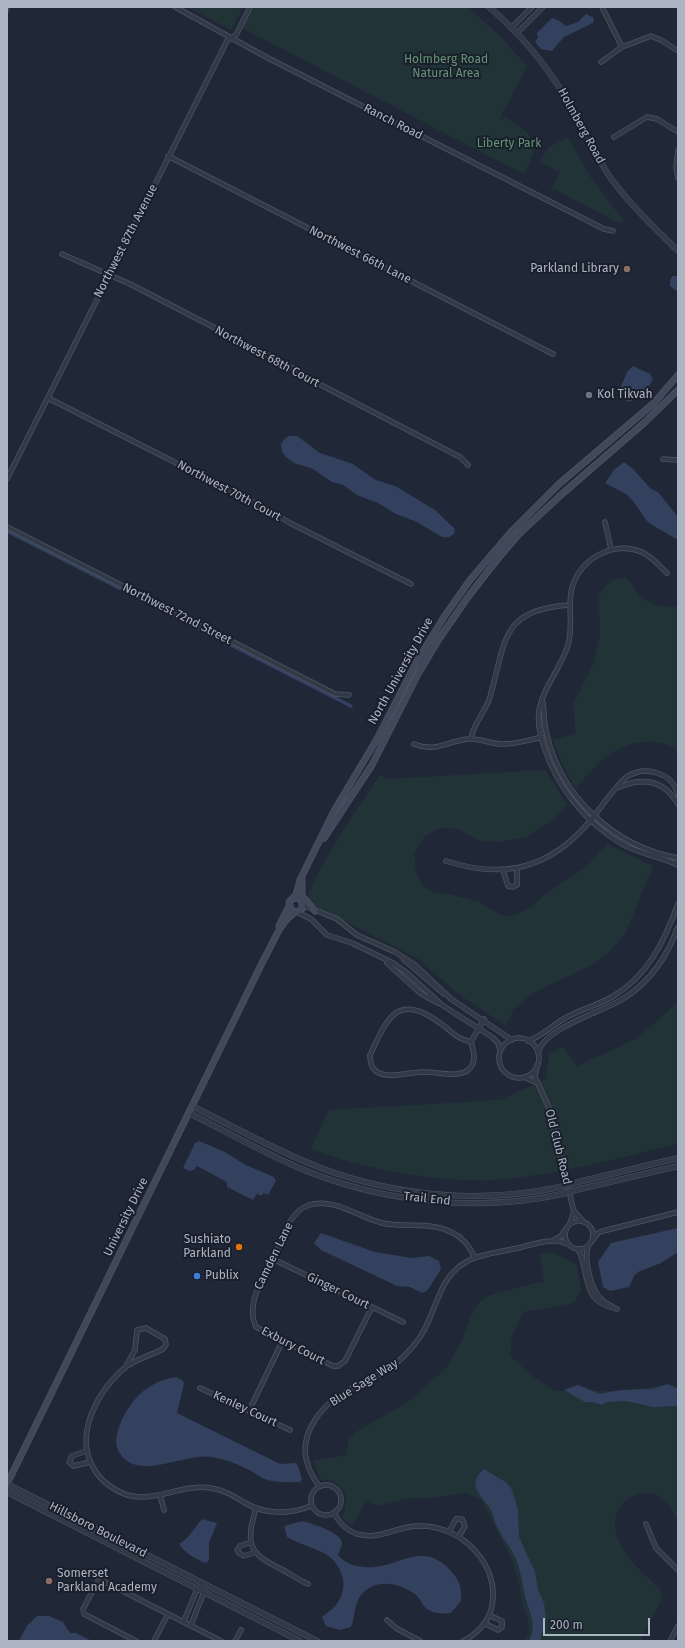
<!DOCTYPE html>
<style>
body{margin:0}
#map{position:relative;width:685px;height:1648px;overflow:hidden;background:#202737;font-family:"Fira Sans",sans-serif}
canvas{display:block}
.frame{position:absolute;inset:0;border:8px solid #adb4c4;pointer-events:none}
.scale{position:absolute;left:543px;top:1618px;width:107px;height:18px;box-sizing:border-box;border:2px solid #adb4c4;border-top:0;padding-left:5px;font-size:12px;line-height:14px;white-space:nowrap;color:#adb4c4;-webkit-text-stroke:3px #191f2b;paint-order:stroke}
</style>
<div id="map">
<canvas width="685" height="1648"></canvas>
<div class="frame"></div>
<div class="scale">200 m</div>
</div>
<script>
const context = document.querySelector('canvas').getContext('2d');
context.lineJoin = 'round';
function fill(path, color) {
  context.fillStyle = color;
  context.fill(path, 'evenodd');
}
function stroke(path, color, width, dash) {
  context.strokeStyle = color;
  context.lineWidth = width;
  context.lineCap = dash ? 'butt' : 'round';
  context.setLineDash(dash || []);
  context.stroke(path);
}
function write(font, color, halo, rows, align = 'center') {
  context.font = font + ' "Fira Sans",sans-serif';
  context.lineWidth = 4;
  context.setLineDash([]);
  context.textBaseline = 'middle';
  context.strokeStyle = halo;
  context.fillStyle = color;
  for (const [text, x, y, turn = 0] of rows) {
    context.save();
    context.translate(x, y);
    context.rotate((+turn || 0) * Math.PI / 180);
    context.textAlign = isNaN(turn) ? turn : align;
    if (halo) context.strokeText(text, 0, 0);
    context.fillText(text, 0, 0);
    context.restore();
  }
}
fill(new Path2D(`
 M187,7H243L231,30Z
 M252,7H468L500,36L527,66L499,120L507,118C537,139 541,140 524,174L242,28Z
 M568,137L591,178L623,220L621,224L552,188L560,172L540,162L548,148Z
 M626,577C632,583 634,589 639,595C650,606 664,607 678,607V749C656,737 632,741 611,753C601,759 585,779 575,788L561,761L553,740L576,733L573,704L593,665L600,637L599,596L604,587L613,580Z
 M546,770L567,805L548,823L526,837L500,842L479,841L458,829L440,828L424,837L414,853L416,872L423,886L435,893L449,894L479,902L499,914L511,917L532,907L544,895L586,867L608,844L653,866L625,934L610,951L594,964L535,992L514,1008L506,1026L457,993L420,960L306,901C323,856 353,815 380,775L386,779Z
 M678,1001V1141L673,1145C614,1159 555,1175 494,1180C485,1181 474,1180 464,1180C411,1178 361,1167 311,1149L329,1110L500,1100L546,1079L549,1055L562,1046L577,1066C595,1056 616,1050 633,1040C650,1029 664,1015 678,1001Z
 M552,1252L577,1265L581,1291L574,1303L523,1312L512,1336L510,1356L531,1375L555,1391H622L667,1385L678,1387V1523C674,1511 669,1500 657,1495C650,1492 640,1493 633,1496C626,1499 620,1507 617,1513C608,1534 629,1560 644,1574C649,1580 660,1586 662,1594C664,1602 643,1628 642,1641H525L529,1633L528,1619L523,1606L520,1588L512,1560L481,1499L465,1493L433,1498H410L377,1506L366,1501L352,1526L342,1518C352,1495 345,1482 320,1479L313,1461L347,1455L348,1441L356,1432L412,1399L446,1368L460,1344L472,1314L479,1302L490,1295L544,1281L540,1254Z`), '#223338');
fill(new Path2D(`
 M586,14L594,18L593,23L564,37L552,51L541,49L535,42L538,37L537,33L552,18L558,20L566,26L578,22Z
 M673,276H678V292L670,286V280Z
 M633,366L650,374L653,379L649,386L630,402L625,400V396L619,391L627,372Z
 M289,436H297L320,453L353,464L374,479L397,487L435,510L455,529L454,534L449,537H442L417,522L396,514L378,503L357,495L343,485L332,482L313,469L294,463L286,457L282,451L281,444L285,438Z
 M624,462L633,469L650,488L658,492L678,517V540L652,525L646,520L633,501L626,494L605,483L614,470Z
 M199,1141L223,1151L246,1165L274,1177L276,1181L268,1195L263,1193L262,1196L257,1194L253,1200L227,1187V1182L197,1166L194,1170L189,1171L183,1168L195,1143Z
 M678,1228V1252L661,1263L638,1272L634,1276L629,1287L610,1291L603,1287L598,1262L611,1243Z
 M321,1233L375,1252L412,1258L429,1256L439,1261L441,1269L427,1291L422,1293L410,1287L397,1286L321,1250L314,1243Z
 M176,1377L183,1381L184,1384L177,1413L280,1464L296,1463L298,1466L302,1479L300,1482C291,1482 282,1483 273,1481C264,1480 258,1475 251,1471C238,1464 225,1459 211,1457C183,1453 138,1483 119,1452C112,1440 120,1423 126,1412C137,1393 154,1380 176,1377Z
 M668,1384L678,1389V1406L653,1407L626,1401L607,1402L602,1405L592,1402H585L564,1390L578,1385L600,1394L621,1390L652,1389Z
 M484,1469L507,1483L512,1490L518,1509L519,1537L535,1572L538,1590L544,1603L546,1618L540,1641H529C536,1627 532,1617 527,1603C523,1589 522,1575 517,1562C513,1550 504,1541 499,1530C495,1524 494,1516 491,1510C487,1503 478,1495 476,1487C474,1480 479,1473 484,1469Z
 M202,1519L217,1523L209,1543V1560L206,1563C195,1559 185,1553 179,1544L187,1538Z
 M302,1521C310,1523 342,1532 342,1543C342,1547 339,1551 338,1555C351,1571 378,1569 395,1562C418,1554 433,1551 451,1571C460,1581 462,1588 461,1601L451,1613C443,1614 434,1614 427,1609C422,1606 421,1599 416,1595C399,1582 373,1577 359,1598C354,1606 355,1618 351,1627L340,1630L326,1626L322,1617C326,1613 332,1610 336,1605C341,1599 345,1587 343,1579C335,1548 311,1551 287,1537L284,1526Z
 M37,1616H49L63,1622L67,1629L71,1633H76L92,1641H19L27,1626Z`), '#33415e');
stroke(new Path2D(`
 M7,12L9,7
 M7,531L351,706`), '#33415e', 3.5);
const minor = new Path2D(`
 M175,7L268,58L604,229L613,231
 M602,7L622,47
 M511,28L532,7
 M517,33L543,7
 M601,62L622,47L651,36L661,40L678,51
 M614,137L647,117L657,119L678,132
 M678,150L676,167L678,178
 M168,156L553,354
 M62,254L130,284L302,373L319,384L460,457L468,465
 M48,398L265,508L290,523L411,584
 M663,459L678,460
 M7,479L227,41L236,35L250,7
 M605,522L611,549
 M7,527L335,694L349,695
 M667,573C659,565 652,557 642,552C613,540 580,559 572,588C567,606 574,626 568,645C561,668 543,687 539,711C537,723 540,735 544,747C557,787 585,822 622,844C639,854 660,856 678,865
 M543,702C544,713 544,724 547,735C561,797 615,847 678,858
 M471,739C473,723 485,713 490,697C506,642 500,609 570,605
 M414,744C437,753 446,741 469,739C479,738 489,743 499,744C513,745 529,740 542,737
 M619,787C643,777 664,780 678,804
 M446,861C505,880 551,868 591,820C600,809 617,783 628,776C646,765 672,773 678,794
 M503,870L508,886L513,887L517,885V869
 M303,905L337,919L357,935L395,952L414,964L451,999L512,1040
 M297,912L311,919L327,935L352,943L393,963L407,973L442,1005L492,1037L498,1043L500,1050
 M404,960L444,994
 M387,963L420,993L438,1003
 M499 1058a20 20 0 1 1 40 0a20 20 0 1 1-40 0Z
 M528,1041C542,1036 554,1024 567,1017C582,1009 598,1005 612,997C648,976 664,942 678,904
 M471,1042C474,1052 477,1063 468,1070C458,1078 437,1072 425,1072C411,1071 392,1079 379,1073C372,1070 370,1063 370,1055C387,1019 397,991 440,1023C453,1032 455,1038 471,1042L484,1019
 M538,1053C544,1027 604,1012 626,997C651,980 668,955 678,927
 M537,1065L535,1077L549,1108L572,1204L574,1211L583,1221
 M524,1077L537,1083
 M565 1235a14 14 0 1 1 28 0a14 14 0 1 1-28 0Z
 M570,1223L574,1211
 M554,1240L561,1236L565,1230
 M592,1241L598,1233L603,1231L678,1212
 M588,1246C584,1259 590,1287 600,1298C603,1302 608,1304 613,1307
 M577,1249C581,1253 582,1257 583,1263C589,1288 588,1303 617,1309
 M273,1259L403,1322
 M372,1307L345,1361L338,1366H333L256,1327C245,1303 263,1280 273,1259C283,1240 287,1213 309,1205C334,1197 358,1217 382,1223C404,1228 430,1221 451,1232C463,1237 470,1247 475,1258
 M125,1368L135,1350L137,1330L146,1328L165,1339L166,1345L163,1349C150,1356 135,1359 123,1369C96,1394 74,1435 94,1469C101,1481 114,1490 127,1495C156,1503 182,1483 211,1488C225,1490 235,1497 247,1504C267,1515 291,1514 311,1506
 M200,1388L290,1430
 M249,1411L282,1342
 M86,1451L72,1456L69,1462L74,1466L90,1462
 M311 1500a15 15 0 1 1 30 0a15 15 0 1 1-30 0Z
 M319,1486C314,1479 309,1471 307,1462C299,1435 320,1407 342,1394C364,1381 388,1373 406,1354C415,1345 423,1334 428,1322C440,1296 443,1271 474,1258C488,1253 504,1251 518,1248C535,1244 552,1237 568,1244
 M160,1495L164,1510
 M256,1508C245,1545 249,1554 283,1570C292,1575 299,1580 308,1584
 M334,1513C340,1524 349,1533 362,1535C382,1539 398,1526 418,1526C461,1524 503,1566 491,1610C487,1623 476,1635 463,1641
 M646,1524L656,1548L678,1570
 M449,1532L456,1519H462L465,1526L459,1536
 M251,1542L240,1546L237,1550L239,1553L244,1556L256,1552
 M387,1620L396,1628L420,1641
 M184,1621L197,1589L203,1584
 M484,1623L498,1630L502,1627V1621L489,1615
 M191,1625L204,1592L203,1584
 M136,1641L84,1614L83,1609L98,1581L105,1582L221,1641
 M154,1641L168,1614
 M235,1641L241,1630
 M670,1641L678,1626`);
const tertiary = new Path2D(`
 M489,7C522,35 549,68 570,105C584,129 594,154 610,177C630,205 654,227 678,251
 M192,1106C234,1127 276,1151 321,1168C395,1196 482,1204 560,1187
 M189,1113C225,1131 260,1151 297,1167C379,1202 475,1213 562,1194
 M574,1183L678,1158
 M576,1190L678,1166
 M7,1484L317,1641
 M7,1492L300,1641`);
const secondary = new Path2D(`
 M324,838L372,765L418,674L439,639L468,597L496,561L519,534L562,494L644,423L678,390
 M302,881V902
 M302,896L315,911
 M294,898L300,899L302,902V909L297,912L291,910L289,902L296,895L300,880L334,811L377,739L417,661L444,617L470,580L511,532L559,484L654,403L678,375
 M279,926L289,906
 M7,1484L264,959C273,944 280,921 296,912`);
stroke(minor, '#4e5462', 5.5);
stroke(tertiary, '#4e5462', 6);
stroke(secondary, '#4e5462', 7);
stroke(minor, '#333a47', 4);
stroke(tertiary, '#333a47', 5);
stroke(secondary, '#41485a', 5.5);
const tertiaryBridge = new Path2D(`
 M560,1187L574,1183
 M562,1194L576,1190`);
stroke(tertiaryBridge, '#4e5462', 6, []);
stroke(tertiaryBridge, '#333a47', 5);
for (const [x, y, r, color] of [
 [627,269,4,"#8d6e63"],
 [589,395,4,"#6b7280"],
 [239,1247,4,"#e8710a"],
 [197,1276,4,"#3f7fe0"],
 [49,1581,4,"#8d6e63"]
]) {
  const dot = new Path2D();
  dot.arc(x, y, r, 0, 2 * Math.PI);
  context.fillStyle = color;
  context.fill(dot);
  stroke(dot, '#191f2b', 1.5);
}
write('12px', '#659475', '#191f2b', [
 ["Holmberg Road",446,60],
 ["Natural Area",446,74],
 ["Liberty Park",509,144]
]);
write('12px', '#adb4c4', '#191f2b', [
 ["Ranch Road",393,122,27],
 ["Holmberg Road",581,126,61],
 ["Northwest 87th Avenue",126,241,-63],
 ["Northwest 66th Lane",360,255,27],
 ["Northwest 68th Court",267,357,28],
 ["Northwest 70th Court",229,491,28],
 ["Northwest 72nd Street",177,614,27],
 ["North University Drive",401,671,-61],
 ["Old Club Road",558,1147,76],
 ["Trail End",427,1199,6],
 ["University Drive",126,1217,-64],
 ["Camden Lane",274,1256,-64],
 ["Ginger Court",338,1291,26],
 ["Exbury Court",293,1346,27],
 ["Blue Sage Way",364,1383,-32],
 ["Kenley Court",245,1409,25],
 ["Hillsboro Boulevard",98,1530,27]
]);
write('12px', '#adb4c4', '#191f2b', [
 ["Parkland Library",619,269,"right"],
 ["Kol Tikvah",597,395],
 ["Sushiato",231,1240,"right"],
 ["Parkland",231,1254,"right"],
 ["Publix",205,1276],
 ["Somerset",57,1574],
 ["Parkland Academy",57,1588]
], 'left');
</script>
